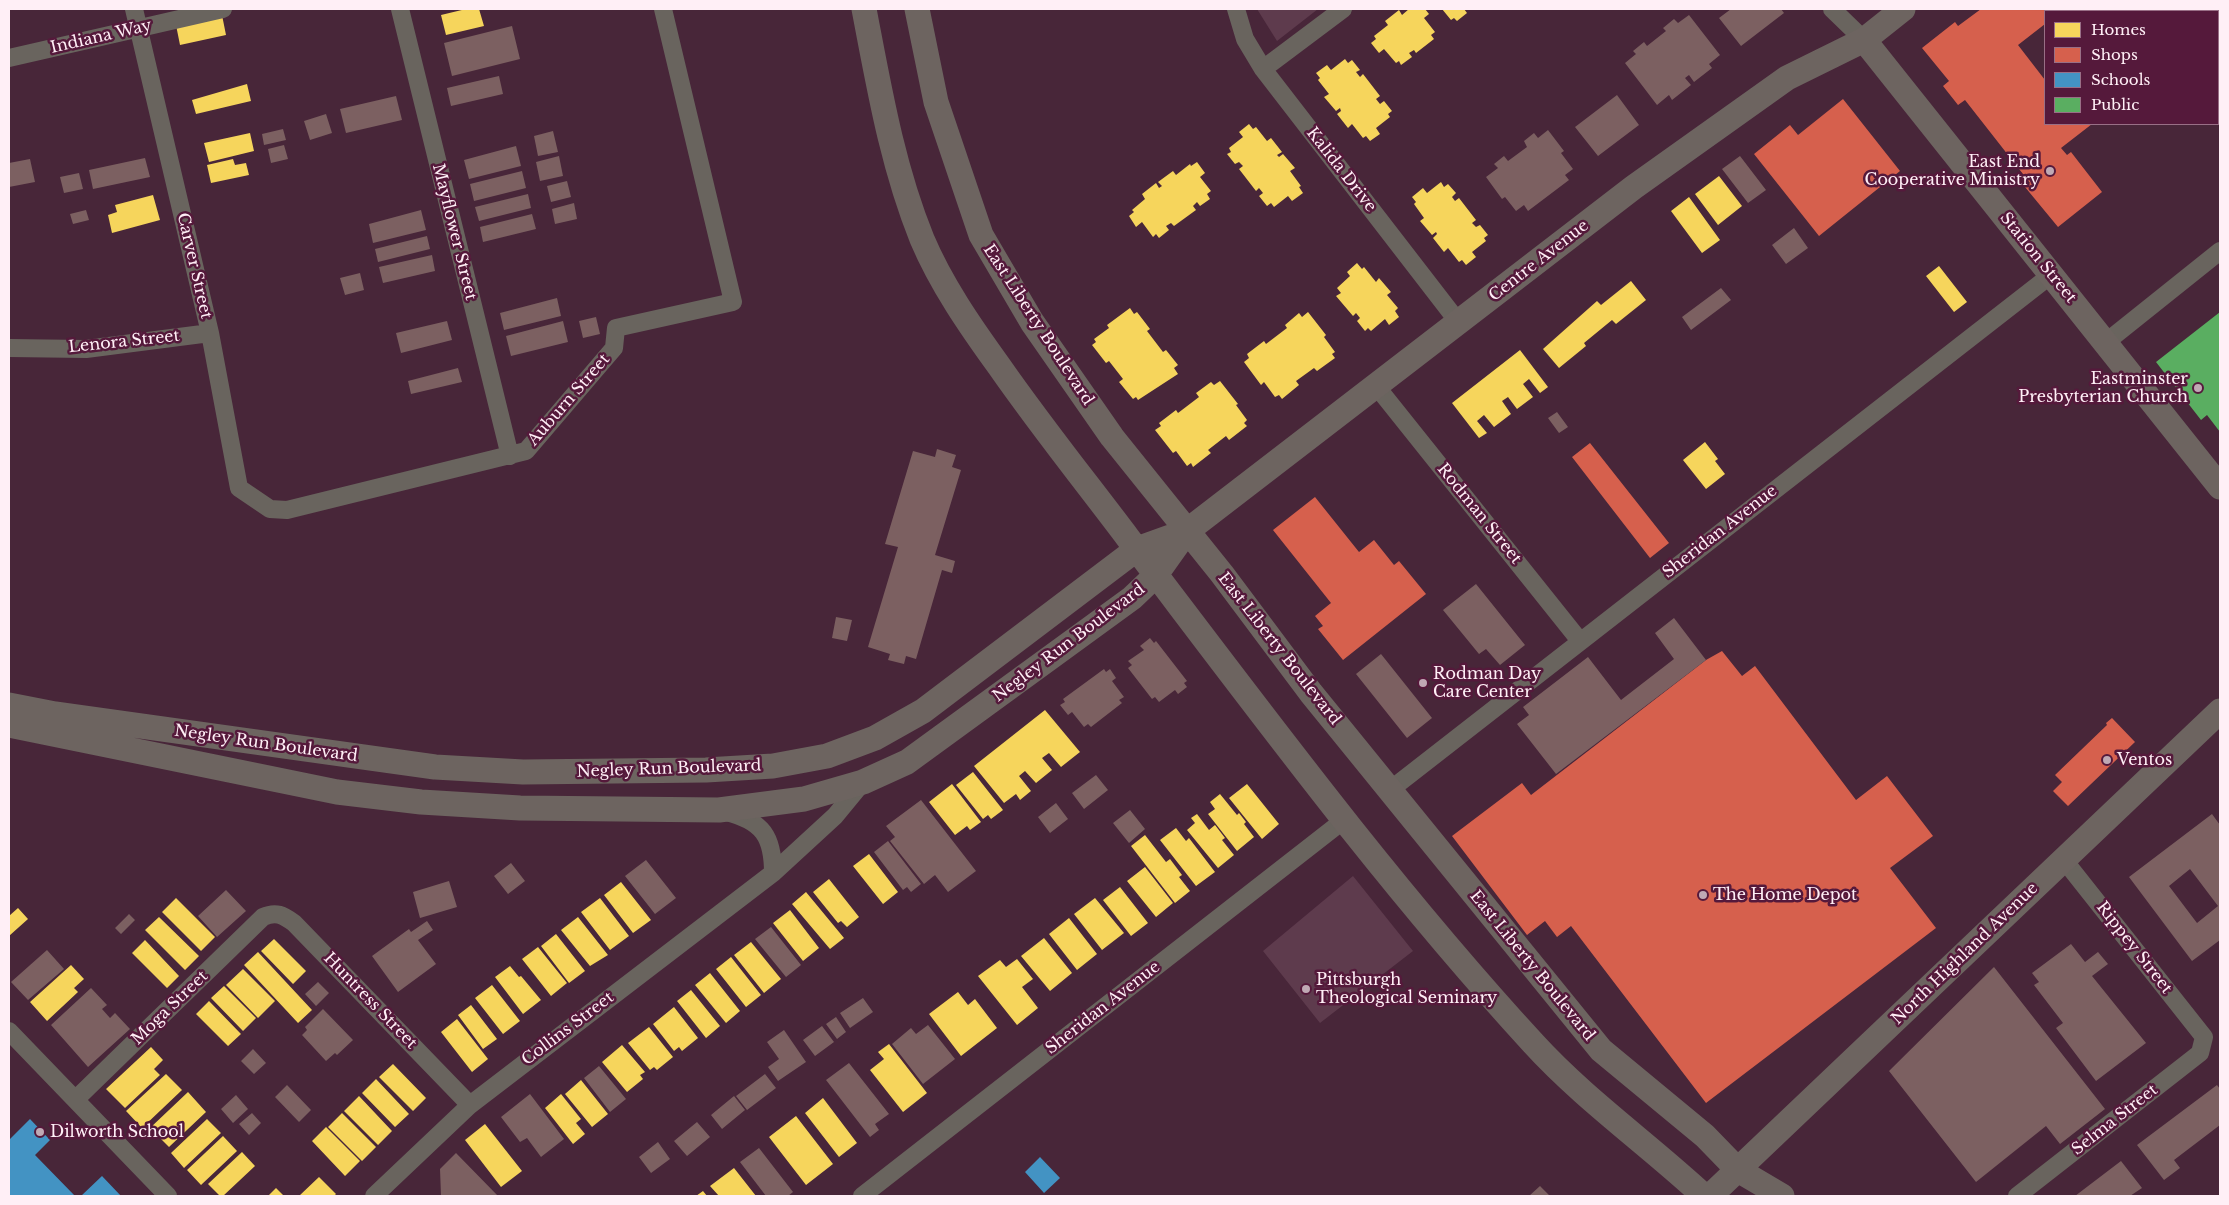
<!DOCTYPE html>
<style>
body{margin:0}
#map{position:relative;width:2229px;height:1205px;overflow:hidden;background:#482639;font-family:"Libre Baskerville",serif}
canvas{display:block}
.frame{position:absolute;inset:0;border:10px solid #ffeff6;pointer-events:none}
.legend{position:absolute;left:2044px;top:10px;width:175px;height:115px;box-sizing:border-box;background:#55193b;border:1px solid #996f86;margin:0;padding:6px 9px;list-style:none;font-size:15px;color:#ffeff6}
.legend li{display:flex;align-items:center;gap:10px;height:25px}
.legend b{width:25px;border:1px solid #996f86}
</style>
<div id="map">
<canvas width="2229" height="1205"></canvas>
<div class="frame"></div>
<ul class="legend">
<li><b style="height:14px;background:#f6d55c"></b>Homes</li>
<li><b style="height:14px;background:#d6604d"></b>Shops</li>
<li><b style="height:14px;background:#4393c3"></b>Schools</li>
<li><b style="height:14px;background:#5aae61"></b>Public</li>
</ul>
</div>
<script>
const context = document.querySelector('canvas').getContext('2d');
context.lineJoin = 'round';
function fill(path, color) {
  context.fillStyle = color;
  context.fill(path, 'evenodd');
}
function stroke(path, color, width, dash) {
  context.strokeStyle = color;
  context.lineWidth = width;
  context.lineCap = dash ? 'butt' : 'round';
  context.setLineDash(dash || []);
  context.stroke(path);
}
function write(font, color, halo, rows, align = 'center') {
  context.font = font + ' "Libre Baskerville",serif';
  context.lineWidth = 5;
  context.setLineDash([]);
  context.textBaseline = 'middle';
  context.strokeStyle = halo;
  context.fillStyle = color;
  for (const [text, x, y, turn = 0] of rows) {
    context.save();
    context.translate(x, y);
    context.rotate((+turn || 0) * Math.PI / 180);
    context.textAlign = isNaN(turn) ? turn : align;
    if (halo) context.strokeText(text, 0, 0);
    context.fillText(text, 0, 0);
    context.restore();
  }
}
fill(new Path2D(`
 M1257,9H1318L1277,41Z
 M1353,876L1413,951L1320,1023L1263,951Z`), '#5e3b4d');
fill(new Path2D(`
 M466,9H479L484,26L446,35L441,15Z
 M1409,9H1425L1429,14L1424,18L1435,32L1431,35L1434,39L1416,53L1414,50L1409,53L1412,57L1401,65L1399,61L1396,63L1384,49L1379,53L1371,43L1376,39L1374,36L1388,25L1385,21L1399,10L1402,15Z
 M1442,9H1464L1467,13L1457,21L1454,18L1451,20Z
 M222,15L226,35L180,45L176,25Z
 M1345,59L1348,63L1352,60L1360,70L1356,72L1360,77L1363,74L1380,96L1376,99L1380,104L1384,101L1392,111L1388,114L1390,117L1376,128L1380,134L1370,141L1366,136L1363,138L1352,124L1348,128L1337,114L1341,111L1340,108L1336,111L1324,97L1329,94L1318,80L1320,78L1316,73L1327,65L1331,70Z
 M247,84L251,101L196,114L192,100Z
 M1249,124L1253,129L1256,127L1267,141L1271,138L1282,152L1277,155L1279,157L1283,154L1295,168L1290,171L1301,186L1299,187L1303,193L1292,201L1288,196L1274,207L1271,203L1267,206L1259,196L1263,193L1259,188L1256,191L1239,169L1243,166L1239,162L1235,164L1227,154L1231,152L1229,148L1243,137L1239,132Z
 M250,133L254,151L209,162L204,143Z
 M233,159L235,165L246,163L249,175L211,183L207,165Z
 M1197,162L1205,173L1200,177L1211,191L1207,194L1210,199L1200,206L1197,202L1193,206L1196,210L1174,226L1171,223L1166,226L1169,230L1159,238L1156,234L1153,237L1142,222L1136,227L1129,216L1134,212L1132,210L1145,199L1142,194L1156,183L1159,188L1162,186L1158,182L1173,171L1176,175L1190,164L1191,166Z
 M1719,176L1742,206L1718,225L1695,194Z
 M1441,182L1444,187L1448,184L1456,193L1452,197L1455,201L1459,198L1476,220L1472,223L1476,227L1480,225L1488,235L1484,238L1486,241L1472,252L1476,257L1466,265L1462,260L1459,262L1448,248L1444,252L1433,238L1437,234L1436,232L1432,235L1420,221L1424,218L1414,204L1416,202L1412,197L1423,188L1427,193Z
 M153,195L160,220L112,233L108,215L117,212L115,205Z
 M1689,197L1720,240L1702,253L1671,211Z
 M1357,263L1362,269L1364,267L1376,282L1379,278L1391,292L1387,295L1398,308L1395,311L1399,317L1389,325L1385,319L1371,331L1368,328L1365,331L1357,321L1360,318L1356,313L1353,316L1336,296L1341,293L1337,288L1350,276L1347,272Z
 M1939,266L1967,302L1954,312L1926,276Z
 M1631,281L1646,300L1616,324L1612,320L1584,343L1586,346L1559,368L1543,349L1597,301L1601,305Z
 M1130,308L1134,314L1137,312L1150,329L1147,331L1163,352L1166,350L1178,365L1174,368L1178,374L1138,400L1136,397L1133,399L1119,382L1123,379L1109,361L1106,363L1092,345L1096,342L1094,339L1109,328L1107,325Z
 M1308,312L1326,335L1324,337L1335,352L1332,354L1335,358L1317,371L1314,368L1296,381L1299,385L1282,399L1279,395L1275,397L1264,382L1261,385L1244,362L1249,358L1247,354L1264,341L1266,344L1287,328L1285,325L1299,313L1302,317Z
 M1520,350L1548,387L1540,393L1529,379L1523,384L1533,397L1517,409L1508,397L1502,401L1511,414L1494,427L1484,415L1477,421L1487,433L1479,438L1452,403Z
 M1220,381L1238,404L1236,405L1247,420L1244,423L1247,426L1229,440L1226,436L1208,450L1211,453L1193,467L1191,463L1187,466L1176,451L1173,453L1155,430L1161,426L1159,423L1176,410L1178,413L1199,397L1196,393L1211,382L1214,385Z
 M1705,442L1718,459L1715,461L1725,474L1706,489L1683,460Z
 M1045,710L1080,752L1061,767L1049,753L1042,758L1052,770L1036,783L1025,771L1019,776L1031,791L1020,800L1016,794L1004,803L974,766Z
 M973,772L1003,810L991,819L988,815L983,819L956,785Z
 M952,784L981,822L970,830L967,826L955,835L929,802Z
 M1247,784L1279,824L1262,839L1229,798Z
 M1220,794L1237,815L1239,813L1246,822L1244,824L1254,837L1237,851L1208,814L1215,809L1210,802Z
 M1197,814L1209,830L1215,825L1225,838L1222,840L1234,855L1218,868L1187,830L1195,823L1191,818Z
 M1176,828L1186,841L1189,838L1215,872L1196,886L1160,840Z
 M1145,835L1166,862L1170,859L1182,875L1179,877L1190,891L1175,903L1131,846Z
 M869,854L898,892L883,904L853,866Z
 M1145,867L1173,903L1156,917L1127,881Z
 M829,879L859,917L847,927L841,921L838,923L813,892Z
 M621,882L651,920L633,933L604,895Z
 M1120,887L1148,923L1131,936L1103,900Z
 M806,892L844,938L830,949L792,904Z
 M176,898L215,937L201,951L162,912Z
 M600,898L629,936L610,950L581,912Z
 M1095,898L1124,933L1102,950L1074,914Z
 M18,908L28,919L9,936V916Z
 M790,910L819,948L803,961L773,923Z
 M159,917L199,956L185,970L145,930Z
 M578,917L608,955L590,966L561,930Z
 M1069,918L1097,954L1077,970L1049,934Z
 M556,934L585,971L569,983L541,946Z
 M1044,938L1072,973L1050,991L1021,956Z
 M274,939L306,971L293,984L261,951Z
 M145,940L179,976L167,988L132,953Z
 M751,942L781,979L764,993L734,955Z
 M538,947L567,983L551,996L522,959Z
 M258,952L312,1010L298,1023L244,965Z
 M731,957L761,995L746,1007L716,969Z
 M1017,959L1033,979L1022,987L1038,1008L1017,1025L978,976L1000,960L1006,967Z
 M71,965L84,979L74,988L78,992L47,1021L30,1002Z
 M510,966L519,977L521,976L541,1000L523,1014L495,977Z
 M243,969L275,1001L258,1018L226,985Z
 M710,973L740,1011L726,1023L695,985Z
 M492,985L520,1021L503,1034L475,998Z
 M224,986L256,1018L243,1031L211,998Z
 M691,990L720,1026L706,1038L677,1001Z
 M958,992L968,1005L975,999L997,1028L961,1056L929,1014Z
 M209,1001L241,1034L228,1046L196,1014Z
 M471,1005L497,1039L483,1049L458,1015Z
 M674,1007L698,1038L682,1051L679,1047L674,1051L653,1024Z
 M457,1019L488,1059L472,1072L441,1032Z
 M649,1027L673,1057L657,1070L654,1067L650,1070L628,1043Z
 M889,1044L927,1093L903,1112L870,1070L884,1059L878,1052Z
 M622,1045L645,1072L640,1075L643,1079L627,1092L602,1062Z
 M151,1047L163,1060L154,1069L160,1075L125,1108L106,1089Z
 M393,1064L426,1098L413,1111L379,1077Z
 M166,1074L182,1090L142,1128L126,1111Z
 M376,1079L409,1114L395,1127L362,1093Z
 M581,1080L608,1114L592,1127L565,1094Z
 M188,1092L206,1112L169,1147L150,1128Z
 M561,1094L581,1119L576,1123L585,1134L573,1144L545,1108Z
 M359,1096L392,1131L378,1145L344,1111Z
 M823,1098L857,1143L839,1157L805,1113Z
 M342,1113L376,1147L362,1161L328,1127Z
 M796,1116L833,1164L806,1185L769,1137Z
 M207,1119L221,1133L184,1168L171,1153Z
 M485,1124L522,1171L501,1187L465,1140Z
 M326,1127L360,1161L345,1176L312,1141Z
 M223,1136L237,1151L201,1185L187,1170Z
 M242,1152L255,1166L223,1196H220L208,1184Z
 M734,1168L756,1196H719L710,1186Z
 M319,1177L336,1194L334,1196H299Z
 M276,1188L284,1196H268Z
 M703,1191L707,1196H696Z`), '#f6d55c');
fill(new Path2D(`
 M1981,9H2128L2130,11H2045V24L2018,45L2045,80V124H2092L2061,148L2067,155L2071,152L2102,192L2058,227L2025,187L2030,183L1965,100L1958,105L1943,86L1949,81L1922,48L1955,22L1958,26Z
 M1843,99L1900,171L1819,236L1754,154L1790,125L1798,135Z
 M1590,443L1669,543L1650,558L1572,457Z
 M1315,497L1359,552L1374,540L1394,565L1399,561L1426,594L1343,660L1318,629L1323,626L1315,616L1331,603L1273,530Z
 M1722,651L1742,676L1755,666L1856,800L1887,776L1933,836L1890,868L1936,928L1706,1103L1571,926L1557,937L1545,921L1527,935L1452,836L1522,783L1531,795L1706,660Z
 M2112,718L2135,742L2068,806L2053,791L2062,782L2055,775L2107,725L2106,723Z`), '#d6604d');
fill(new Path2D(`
 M30,1119L50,1140L35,1155L75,1196H9V1140Z
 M1040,1157L1060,1178L1044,1193L1025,1172Z
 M102,1176L121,1196H81Z`), '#4393c3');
fill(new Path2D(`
 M2220,312V432L2207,415L2201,420L2156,362Z`), '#5aae61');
fill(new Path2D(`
 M1731,9H1781L1784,13L1741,46L1719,18Z
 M1689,15L1720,55L1709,64L1712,68L1694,82L1689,75L1685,78L1691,85L1672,100L1669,95L1657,105L1625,63L1636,54L1633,51L1644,42L1647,46L1666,31L1663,28L1674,19L1678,23Z
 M512,26L520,59L452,76L444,43Z
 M499,76L503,94L451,106L447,88Z
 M1617,95L1639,125L1598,156L1575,127Z
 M396,96L402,120L346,133L340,109Z
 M326,114L332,133L310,140L304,121Z
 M283,129L286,140L264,145L262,134Z
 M1548,130L1564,151L1561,153L1573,169L1565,175L1569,180L1528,211L1524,205L1516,211L1505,197L1502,199L1486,177L1498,168L1494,164L1504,156L1508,161L1527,147L1524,141L1534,133L1538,138Z
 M553,131L558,152L538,156L534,136Z
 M284,145L288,159L271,163L268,149Z
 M516,146L521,166L469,179L464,160Z
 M559,156L563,176L540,181L536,162Z
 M1740,156L1766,190L1748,203L1722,169Z
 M145,158L150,177L93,189L89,170Z
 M30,159L35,182L9,187V163Z
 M522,171L526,188L474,201L470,184Z
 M79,173L83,189L64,193L60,177Z
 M567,181L571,197L551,202L547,186Z
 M528,194L531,208L479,221L475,207Z
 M574,203L577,219L555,224L552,209Z
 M86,210L89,220L73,224L70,214Z
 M421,210L426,230L373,243L369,224Z
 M532,214L536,229L483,242L480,227Z
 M1794,228L1808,248L1786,264L1772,245Z
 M427,236L430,249L378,262L375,249Z
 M432,255L435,271L383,283L379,267Z
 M360,273L364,290L345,295L340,278Z
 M1721,288L1731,300L1691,330L1682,317Z
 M557,298L561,316L504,330L500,313Z
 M596,317L600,334L583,338L579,321Z
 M447,321L452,340L401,353L396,333Z
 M563,321L568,342L511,356L506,336Z
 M458,368L462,382L411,394L408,381Z
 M1557,412L1568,427L1559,433L1548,418Z
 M937,449L956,455L952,467L961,470L935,555L955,561L952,573L942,570L916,659L906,656L904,664L888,660L890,654L868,647L898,547L885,544L913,451L935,457Z
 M1476,584L1525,645L1500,665L1486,649L1479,654L1443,610Z
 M836,617L852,620L847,641L832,638Z
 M1674,618L1706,660L1556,774L1517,724L1529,715L1523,707L1588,657L1621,700L1674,659L1655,633Z
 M1150,638L1154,643L1156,641L1187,681L1184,683L1187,687L1178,694L1175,690L1159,702L1155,697L1152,699L1128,668L1132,665L1128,661L1144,650L1140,646Z
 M1381,654L1432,718L1407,738L1356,674Z
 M1104,669L1106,672L1110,669L1116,678L1112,681L1124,697L1119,700L1122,703L1091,727L1088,724L1084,727L1072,712L1068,715L1060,705L1065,702L1063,699Z
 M1096,775L1108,790L1084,809L1072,793Z
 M921,800L976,871L948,892L935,875L924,884L890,841L895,837L886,826Z
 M1056,803L1068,819L1050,833L1038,817Z
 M1130,810L1145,829L1129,843L1113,823Z
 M2212,814L2220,825V940L2192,961L2129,877ZM2190,869L2218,906L2197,923L2169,886Z
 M888,841L921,884L911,892L907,887L903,890L874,852Z
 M646,860L676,898L655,914L625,876Z
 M511,863L525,881L508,894L494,876Z
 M449,881L457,907L420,918L413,892Z
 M226,890L246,911L217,937L198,916Z
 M129,914L135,920L121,934L115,928Z
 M427,921L433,930L418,940L436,964L398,992L372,956L409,929L411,932Z
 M771,927L801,965L786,977L755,939Z
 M2071,944L2085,962L2098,952L2108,964L2092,976L2146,1043L2096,1081L2056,1028L2063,1023L2034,985L2039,982L2032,973Z
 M47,950L64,969L28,1000L11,982Z
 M1994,967L2105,1109L2060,1144L2046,1126L1976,1182L1889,1071Z
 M318,982L329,993L316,1006L305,994Z
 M91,988L107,1005L102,1009L110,1018L115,1013L130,1029L88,1067L51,1025Z
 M863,998L873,1012L850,1028L840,1013Z
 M323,1009L353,1040L337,1055L335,1053L326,1061L302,1035L307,1030L305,1027Z
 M836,1017L846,1032L837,1039L826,1024Z
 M928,1025L955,1059L923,1084L892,1044L911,1028L916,1034Z
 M822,1026L834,1042L815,1056L803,1040Z
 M784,1030L806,1062L778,1081L768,1067L779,1059L767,1042Z
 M253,1049L266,1063L254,1074L241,1061Z
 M849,1063L889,1114L875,1124L879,1130L870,1137L826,1080Z
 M599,1066L626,1099L610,1112L584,1078Z
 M765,1074L776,1088L747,1110L736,1096Z
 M287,1085L311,1110L299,1122L275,1097Z
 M2217,1085L2220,1089V1125L2174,1160L2180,1168L2164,1180L2137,1145Z
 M530,1094L564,1139L541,1157L527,1138L520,1142L501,1117Z
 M236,1095L248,1109L233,1123L221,1109Z
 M734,1096L745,1110L722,1129L711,1115Z
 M252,1113L261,1123L249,1135L239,1124Z
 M697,1122L710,1137L687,1156L674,1141Z
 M658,1142L670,1159L651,1173L639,1157Z
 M759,1148L793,1192L788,1196H766L740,1162Z
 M456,1153L498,1196H441L440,1169Z
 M2121,1161L2142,1188L2130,1196H2075Z
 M1540,1186L1550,1196H1529Z`), '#7c6061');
stroke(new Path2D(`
 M134,9L210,333L239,488L270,509L287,510L526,451L614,348L616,328L733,302L663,9
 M400,9L510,456
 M1236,9L1245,39L1263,69L1459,323
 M1832,9L1864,40
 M2157,9L2159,11
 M9,58L223,9
 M1263,69L1343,9
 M2218,86L2220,89
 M2105,343L2220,251
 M9,348L86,349L210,333
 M1377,387L1580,641
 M1390,790L2051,275
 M726,812C763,821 773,837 773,873
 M9,1031L168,1196
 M76,1099L263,917C276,911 283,915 294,923L470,1105
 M374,1196L470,1105L773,873L835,816L863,782
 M862,1196L1344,820
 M2017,1196L2200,1053L2204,1037L2064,860`), '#69645e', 18);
stroke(new Path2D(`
 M864,9C879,87 892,165 922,239C941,284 970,326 999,366C1040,425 1085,481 1128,538C1259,710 1387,884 1533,1043C1584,1099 1648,1144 1704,1196
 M917,9L936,102L981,235L1032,322L1112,437L1222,574L1311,693L1601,1050L1705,1136L1738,1170L1782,1196
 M1864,40L2220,487
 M9,705L55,714L435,767L523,772L706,770L773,766L827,756L875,738L923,711L1137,549L1187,531
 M9,725L337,792L421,802L520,808L719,810L804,799L863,782L907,762L1132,598L1155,576L1187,531L1634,187L1787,78L1864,40L1903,9
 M1710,1196L2220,711`), '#6d6460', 25);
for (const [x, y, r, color] of [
 [2050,171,5,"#bfa9b4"],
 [2198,388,5,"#bfa9b4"],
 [1423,683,5,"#bfa9b4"],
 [2107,760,5,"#bfa9b4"],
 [1703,895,5,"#bfa9b4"],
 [1306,989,5,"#bfa9b4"],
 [40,1132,5,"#bfa9b4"]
]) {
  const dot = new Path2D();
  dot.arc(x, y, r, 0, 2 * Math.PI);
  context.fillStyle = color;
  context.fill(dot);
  stroke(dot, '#55193b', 2);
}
write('16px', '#ffeff6', '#55193b', [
 ["Indiana Way",101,37,-13],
 ["Kalida Drive",1341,170,52],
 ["Mayflower Street",454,232,76],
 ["Station Street",2038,258,51],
 ["Centre Avenue",1539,261,-38],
 ["Carver Street",194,266,77],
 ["East Liberty Boulevard",1038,325,57],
 ["Lenora Street",124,342,-6],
 ["Auburn Street",569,400,-49],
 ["Rodman Street",1479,514,51],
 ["Sheridan Avenue",1720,532,-38],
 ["Negley Run Boulevard",1069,643,-37],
 ["East Liberty Boulevard",1279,649,52],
 ["Negley Run Boulevard",266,744,8],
 ["Negley Run Boulevard",669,769,-2],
 ["Rippey Street",2134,948,52],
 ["North Highland Avenue",1965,954,-44],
 ["East Liberty Boulevard",1532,966,51],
 ["Huntress Street",370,1001,46],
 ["Moga Street",170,1008,-44],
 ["Sheridan Avenue",1103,1008,-38],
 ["Collins Street",568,1029,-37],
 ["Selma Street",2115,1120,-38]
]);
write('16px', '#ffeff6', '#55193b', [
 ["East End",2040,162,"right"],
 ["Cooperative Ministry",2040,180,"right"],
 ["Eastminster",2188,379,"right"],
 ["Presbyterian Church",2188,397,"right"],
 ["Rodman Day",1433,674],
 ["Care Center",1433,692],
 ["Ventos",2117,760],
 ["The Home Depot",1713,895],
 ["Pittsburgh",1316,980],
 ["Theological Seminary",1316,998],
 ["Dilworth School",50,1132]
], 'left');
</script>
